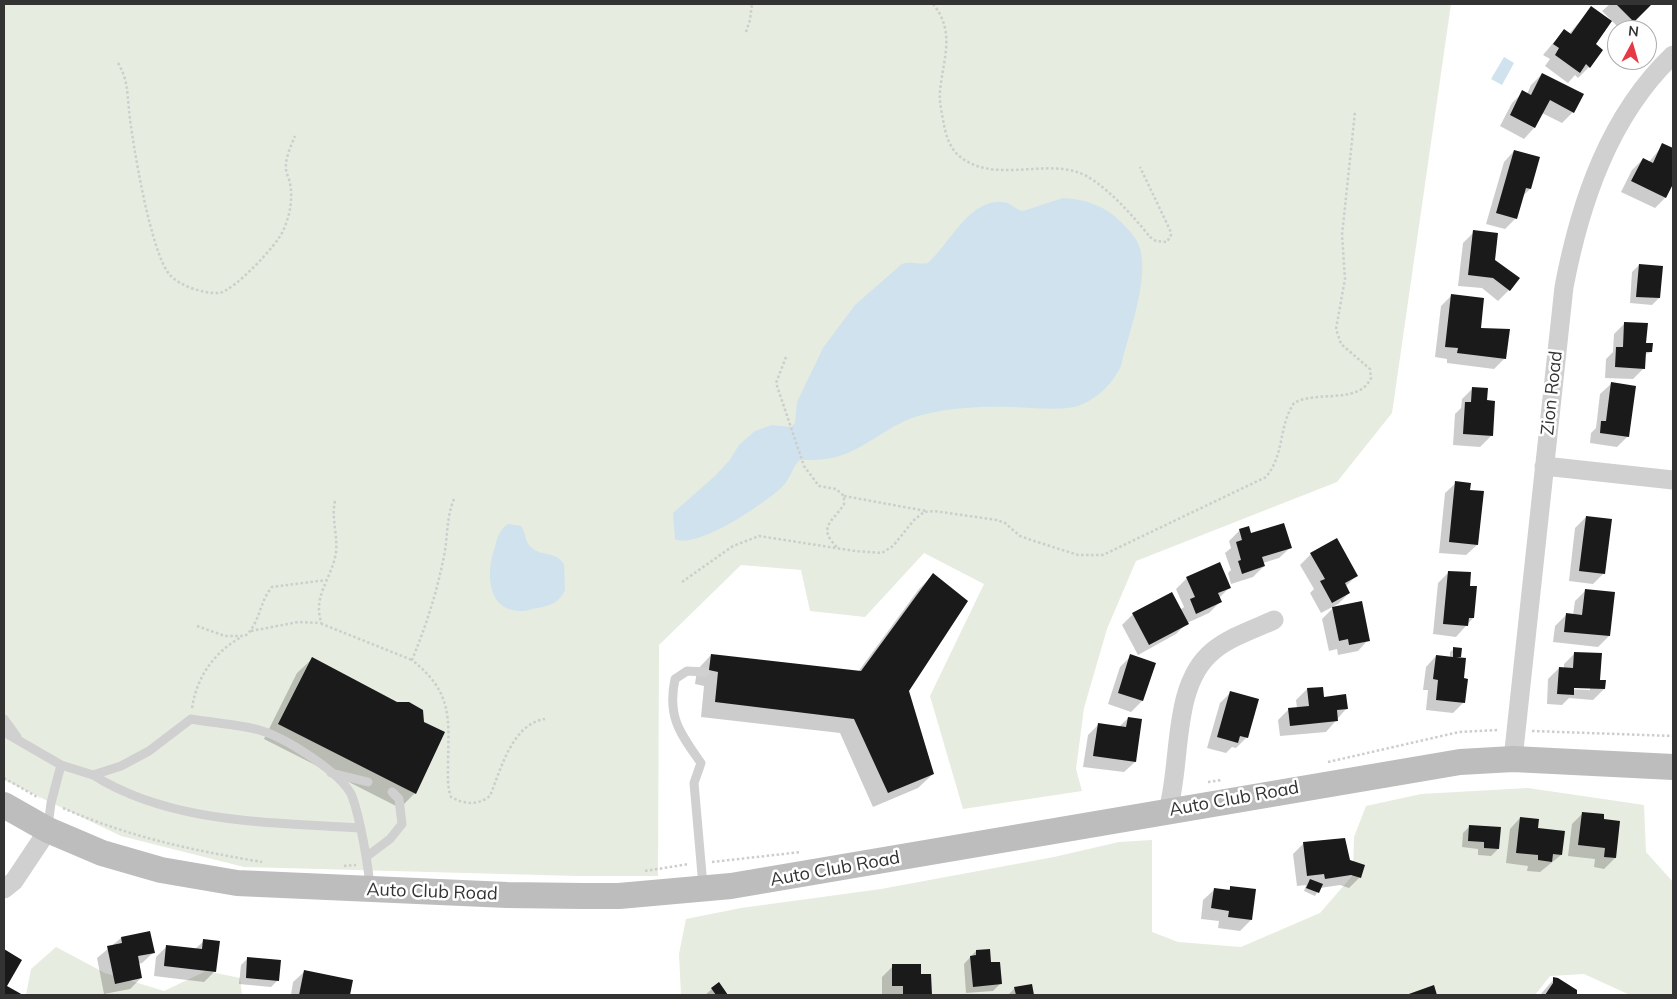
<!DOCTYPE html>
<style>
body{margin:0}
#map{position:relative;width:1677px;height:999px;overflow:hidden;background:#fff;font-family:Mulish,sans-serif}
canvas{display:block}
.frame{position:absolute;inset:0;border:5px solid #333;pointer-events:none}
.north{position:absolute;left:1607px;top:20px;width:50px;height:50px;box-sizing:border-box;background:#fff;border:1px solid #adadad;border-radius:50%;rotate:6deg;font-size:14px;font-weight:700;line-height:20px;text-align:center;color:#333}
.north::after{content:'';display:block;margin:auto;width:18px;height:22px;background:#e63946;clip-path:polygon(50% 0,100% 100%,50% 72%,0 100%)}
</style>
<div id="map">
<canvas width="1677" height="999"></canvas>
<div class="frame"></div>
<div class="north">N</div>
</div>
<script>
const context = document.querySelector('canvas').getContext('2d');
context.lineJoin = 'round';
function fill(path, color) {
  context.fillStyle = color;
  context.fill(path, 'evenodd');
}
function stroke(path, color, width, dash) {
  context.strokeStyle = color;
  context.lineWidth = width;
  context.lineCap = dash ? 'butt' : 'round';
  context.setLineDash(dash || []);
  context.stroke(path);
}
function write(font, color, halo, rows, align = 'center') {
  context.font = font + ' Mulish,sans-serif';
  context.lineWidth = 5;
  context.setLineDash([]);
  context.textBaseline = 'middle';
  context.strokeStyle = halo;
  context.fillStyle = color;
  for (const [text, x, y, turn = 0] of rows) {
    context.save();
    context.translate(x, y);
    context.rotate((+turn || 0) * Math.PI / 180);
    context.textAlign = isNaN(turn) ? turn : align;
    if (halo) context.strokeText(text, 0, 0);
    context.fillText(text, 0, 0);
    context.restore();
  }
}
fill(new Path2D(`
 M4,4H1451L1392,413L1337,482L1136,561L1107,629L1084,708L1076,769L1082,791L963,809L930,696L984,584L924,553L865,617L810,611L801,570L741,565L659,645L658,876H578L244,867L121,836L4,780Z
 M1528,788L1644,805L1646,852L1673,882V995H1630L1584,974L1550,976L1535,995H681L679,954L686,919L741,908L881,889L1054,857L1119,842L1152,840V932L1178,942L1241,947L1320,913L1353,875L1354,837L1366,806L1421,794Z
 M56,947L105,973L164,991L206,971L240,978L242,995H26L31,969Z`), '#e6ecdf');
fill(new Path2D(`
 M1504,57L1514,63L1502,85L1491,79Z
 M1063,198C1085,199 1106,206 1121,222C1127,228 1134,235 1138,243C1152,274 1128,334 1121,366C1112,385 1094,402 1074,407C1053,411 1030,407 1009,407C980,406 946,408 918,416C891,424 871,444 845,454C830,460 816,460 800,460C793,465 791,478 783,486C767,502 697,550 675,539L673,513L715,476L729,461L739,445L755,431L772,425L791,427L795,423L797,402L823,348L855,305L902,264C912,261 919,265 928,263C949,245 969,199 1002,202C1011,202 1015,210 1023,211Z
 M508,524L521,526C526,533 525,543 532,548C542,557 554,550 564,564L565,590C559,603 551,605 538,608C533,608 528,611 523,611C486,612 486,572 495,547C497,538 500,529 508,524Z`), '#cfe2ee');
fill(new Path2D(`
 M1610,4H1650L1623,30H1621L1602,11Z
 M1591,8L1594,45L1589,67L1578,78L1575,75L1568,83L1545,66L1550,59L1543,55L1564,30L1569,34Z
 M1542,74L1573,112L1562,123L1542,113L1534,128L1524,139L1500,126L1512,103L1523,92L1527,94L1531,85Z
 M1663,145L1673,150V181L1665,198L1655,208L1621,192L1632,170L1643,159L1649,162Z
 M1514,151L1539,158L1530,189L1522,197L1516,218L1505,229L1486,224L1504,162Z
 M1474,232L1494,260L1509,290L1498,301L1482,288L1458,286L1463,243Z
 M1639,265L1659,298L1652,305L1630,303L1632,272Z
 M1452,295L1505,358L1494,369L1447,363V359L1435,357L1441,306Z
 M1625,323L1651,352L1644,355V368L1633,379L1605,378L1606,359L1613,352L1614,334Z
 M1611,384L1628,436L1617,447L1590,443L1591,433L1596,428L1600,394Z
 M1472,389L1485,402L1491,436L1480,447L1453,445L1455,414L1461,408L1462,399Z
 M1456,483L1477,545L1466,555L1439,553L1445,493Z
 M1586,517L1604,573L1593,584L1569,581L1575,528Z
 M1240,530L1290,548L1279,558L1263,563L1264,566L1253,577L1231,584L1228,573L1231,570L1225,553L1231,548L1229,541Z
 M1311,554L1357,575L1345,587L1349,593L1338,604L1321,613L1310,593L1314,589L1300,565Z
 M1449,572L1469,587L1473,618L1456,637L1433,634L1438,583Z
 M933,575L907,691L933,774L918,788L873,807L840,733L701,717L704,686L695,684L697,670L711,655L858,672L919,589Z
 M1187,578L1230,587L1219,598L1220,602L1209,613L1187,623L1176,634L1138,655L1122,625L1133,614L1180,610L1184,607L1176,589Z
 M1586,590L1609,636L1598,647L1553,642L1555,626L1566,615H1573L1575,601Z
 M1333,608L1368,640L1358,651L1338,655L1337,649L1329,651L1322,619Z
 M1454,649L1460,656L1458,658L1464,702L1453,713L1426,710L1428,690H1423L1426,667L1436,656L1450,658V652Z
 M1575,653L1604,689L1593,700L1569,698L1562,705L1547,704L1548,679L1559,668L1564,669V664ZM1568,686L1590,687V690L1568,689Z
 M1131,656L1154,664L1142,701L1131,712L1108,704L1120,667Z
 M312,659L415,793L400,808L264,739L297,673Z
 M1307,689L1346,709L1326,732L1280,736L1278,720L1289,709L1297,708L1296,700Z
 M1231,692L1247,737L1236,748L1232,747L1226,753L1207,748L1220,703Z
 M1128,718L1135,762L1124,772L1083,767L1088,735L1099,724L1119,727Z
 M1583,813L1602,820L1615,858L1604,869L1594,867L1595,859L1568,856L1572,824Z
 M1520,818L1537,830L1561,855L1540,872L1527,871L1528,866L1506,863L1510,829Z
 M1470,826L1498,849L1491,856L1478,855V849L1462,847L1463,833Z
 M1304,843L1349,861L1360,877L1349,888L1340,885L1320,888L1315,896L1304,891L1306,885L1297,886L1293,854Z
 M1231,887L1251,920L1240,931L1218,928L1219,921L1201,919L1203,900L1214,890L1227,891Z
 M121,938L153,953L142,963L138,964L141,978L130,989L104,994L97,958Z
 M204,941L215,971L204,982L154,976L156,957L167,946L195,949Z
 M4,951L21,960L6,987L20,995H4Z
 M976,951L990,964L1000,984L993,991L966,993L964,964Z
 M248,958L278,980L271,987L239,984L241,965Z
 M893,966L920,975L930,995H942H882V977Z
 M304,972L351,981L348,995H291L293,982Z
 M1554,979L1576,991L1575,995H1540Z
 M718,984L726,995H705L712,989Z
 M1031,985L1033,995H1008L1015,988Z`), '#0003');
fill(new Path2D(`
 M1616,4H1652L1634,22Z
 M1591,6L1612,21L1596,44L1603,50L1590,68L1586,64L1580,73L1555,55L1559,48L1553,44L1564,29L1571,34Z
 M1542,73L1584,94L1574,113L1550,100L1535,128L1510,115L1522,90L1531,95Z
 M1662,143L1673,148V184L1666,198L1631,181L1643,158L1653,163Z
 M1514,150L1540,157L1531,189L1526,188L1517,219L1496,213Z
 M1473,230L1498,233L1495,260L1520,278L1510,291L1493,278L1468,275Z
 M1639,264L1663,266L1660,298L1636,297Z
 M1451,294L1484,298L1481,328L1510,329L1506,359L1457,353L1458,348L1445,347Z
 M1624,322L1648,323L1646,343H1653L1652,352H1646L1645,369L1615,367L1616,347H1623Z
 M1611,382L1636,386L1629,437L1600,433L1601,421H1606Z
 M1472,387L1488,388L1487,400L1495,401L1493,436L1463,434L1465,402H1471Z
 M1455,481L1471,483L1470,490L1484,491L1478,545L1449,542Z
 M1586,516L1612,519L1605,574L1579,571Z
 M1284,523L1292,548L1262,557L1265,566L1242,574L1238,561L1241,560L1236,542L1242,540L1239,529L1249,526L1251,533Z
 M1337,538L1358,576L1345,583L1350,593L1332,603L1320,581L1325,579L1310,553Z
 M1220,562L1231,588L1218,593L1222,602L1196,614L1190,599L1195,597L1186,577Z
 M1448,571L1471,572L1470,586H1477L1474,618H1469L1468,626L1443,624Z
 M933,573L968,601L909,691L934,774L888,793L854,719L715,702L718,672L709,670L711,654L861,671Z
 M1585,589L1615,592L1610,636L1564,632L1566,613L1582,615Z
 M1172,592L1189,624L1149,645L1132,613Z
 M1362,601L1370,641L1349,645L1348,639L1339,641L1332,607Z
 M1453,647L1462,648L1461,657H1456L1466,658L1464,678L1468,679L1465,703L1436,700L1438,680L1433,679L1436,655L1453,657Z
 M1574,652L1602,653L1600,680H1606L1605,689L1574,688V695L1557,694L1559,667L1573,668Z
 M1130,654L1156,663L1143,701L1118,693Z
 M312,657L397,702H409L423,710L424,722L445,732L416,794L278,724Z
 M1323,687L1324,697L1346,694L1348,709L1337,710L1338,721L1290,726L1288,708L1309,706L1307,688Z
 M1230,691L1259,699L1248,738L1240,736L1238,743L1217,737Z
 M1128,717L1142,719L1136,762L1093,756L1098,723L1126,727Z
 M1582,812L1604,814V819L1620,821L1616,858L1604,857L1605,848L1578,845Z
 M1520,817L1539,819L1538,828L1565,831L1562,855L1553,854L1552,862L1538,860V855L1516,853Z
 M1469,825L1501,827L1499,849L1484,848V842L1468,841Z
 M1345,838L1350,860L1365,865L1361,878L1351,875L1325,879L1324,874L1307,876L1303,842Z
 M1310,879L1323,884L1319,893L1306,888Z
 M1230,886L1256,889L1252,920L1228,917L1229,911L1211,908L1214,888L1230,890Z
 M150,931L155,953L138,956L142,978L115,984L107,946L122,943L121,937Z
 M203,939L220,941L216,972L164,966L166,945L202,949Z
 M4,949L22,960L7,986L23,995H4Z
 M990,949L991,962H1000L1002,984L973,987L970,956L976,955V950Z
 M247,957L281,960L279,981L246,978Z
 M892,964H921V974H931L932,995H903V986H892Z
 M304,970L353,980L350,995H299Z
 M1553,977L1558,978L1577,990V995H1545L1553,983Z
 M719,982L728,995H716L711,988Z
 M1032,984L1034,995H1016L1014,987Z
 M1434,985L1437,995H1406Z`), '#1a1a1a');
stroke(new Path2D(`
 M933,4C956,32 943,59 940,91C939,102 942,114 944,125C946,135 950,148 958,155C991,184 1040,160 1077,172C1101,179 1135,218 1150,237L1156,241L1167,242L1171,235L1170,230L1140,167
 M746,32L750,20L752,4
 M118,63C128,80 127,92 129,110C132,141 151,255 170,275C180,286 204,294 219,293C234,291 277,245 283,231C290,215 293,200 290,183C289,178 286,173 286,169C285,158 291,146 295,136
 M786,357L776,383L804,466L819,486L836,489L844,496V504C834,521 816,527 837,547
 M844,496L926,511
 M454,499C446,518 448,537 444,556C437,592 426,626 412,660C452,692 449,716 448,763C448,775 447,786 451,797C464,804 477,806 490,796C501,769 512,724 545,719
 M335,501C331,518 338,535 336,552C333,577 311,597 322,624L412,660
 M682,582L733,546L759,536L855,551L882,553L893,546L914,520L924,512L934,511L997,520L1005,523L1020,536L1031,540L1078,555H1103L1266,477C1285,454 1278,427 1294,403C1316,390 1359,405 1371,378L1370,369L1341,344L1336,329L1345,279L1342,235L1355,112
 M197,626L225,636H245C260,624 259,602 272,587L326,580
 M251,631L298,622L321,623
 M192,708C197,676 214,653 241,637
 M1532,731L1673,736
 M1328,762L1459,732L1499,730
 M4,778L39,798
 M1208,782L1222,780
 M63,808C129,837 191,850 262,862
 M712,862L801,852
 M344,866L356,865
 M645,871L689,864`), '#cdcdcd', 2.5, [2.5, 2.5]);
stroke(new Path2D(`
 M4,719L17,737
 M4,732L61,765L93,775L121,766L149,751L191,719C213,723 238,724 259,730C284,737 341,772 352,796C360,818 368,863 370,887
 M331,773L368,782
 M93,775C171,824 270,822 359,828
 M48,826L51,803L61,765
 M366,857L390,839L402,824L399,799L392,792
 M703,886L694,783L701,763C680,733 667,717 675,679L687,671L705,672`), '#d0d0d0', 9);
stroke(new Path2D(`
 M1544,466L1673,480
 M1513,759L1564,287C1580,203 1609,116 1673,55
 M1168,810C1182,762 1171,685 1213,651C1230,637 1254,629 1274,620
 M4,889L14,881L48,830`), '#d0d0d0', 19);
stroke(new Path2D(`
 M4,805L48,830L102,853L161,870L237,883L507,895L582,896H619L731,886L1460,762L1513,759L1673,767`), '#bdbdbd', 26);
write('18px', '#333', '#fff', [
 ["Zion Road",1552,393,-84],
 ["Auto Club Road",1234,799,-10],
 ["Auto Club Road",835,869,-10],
 ["Auto Club Road",432,892,2]
]);
</script>
